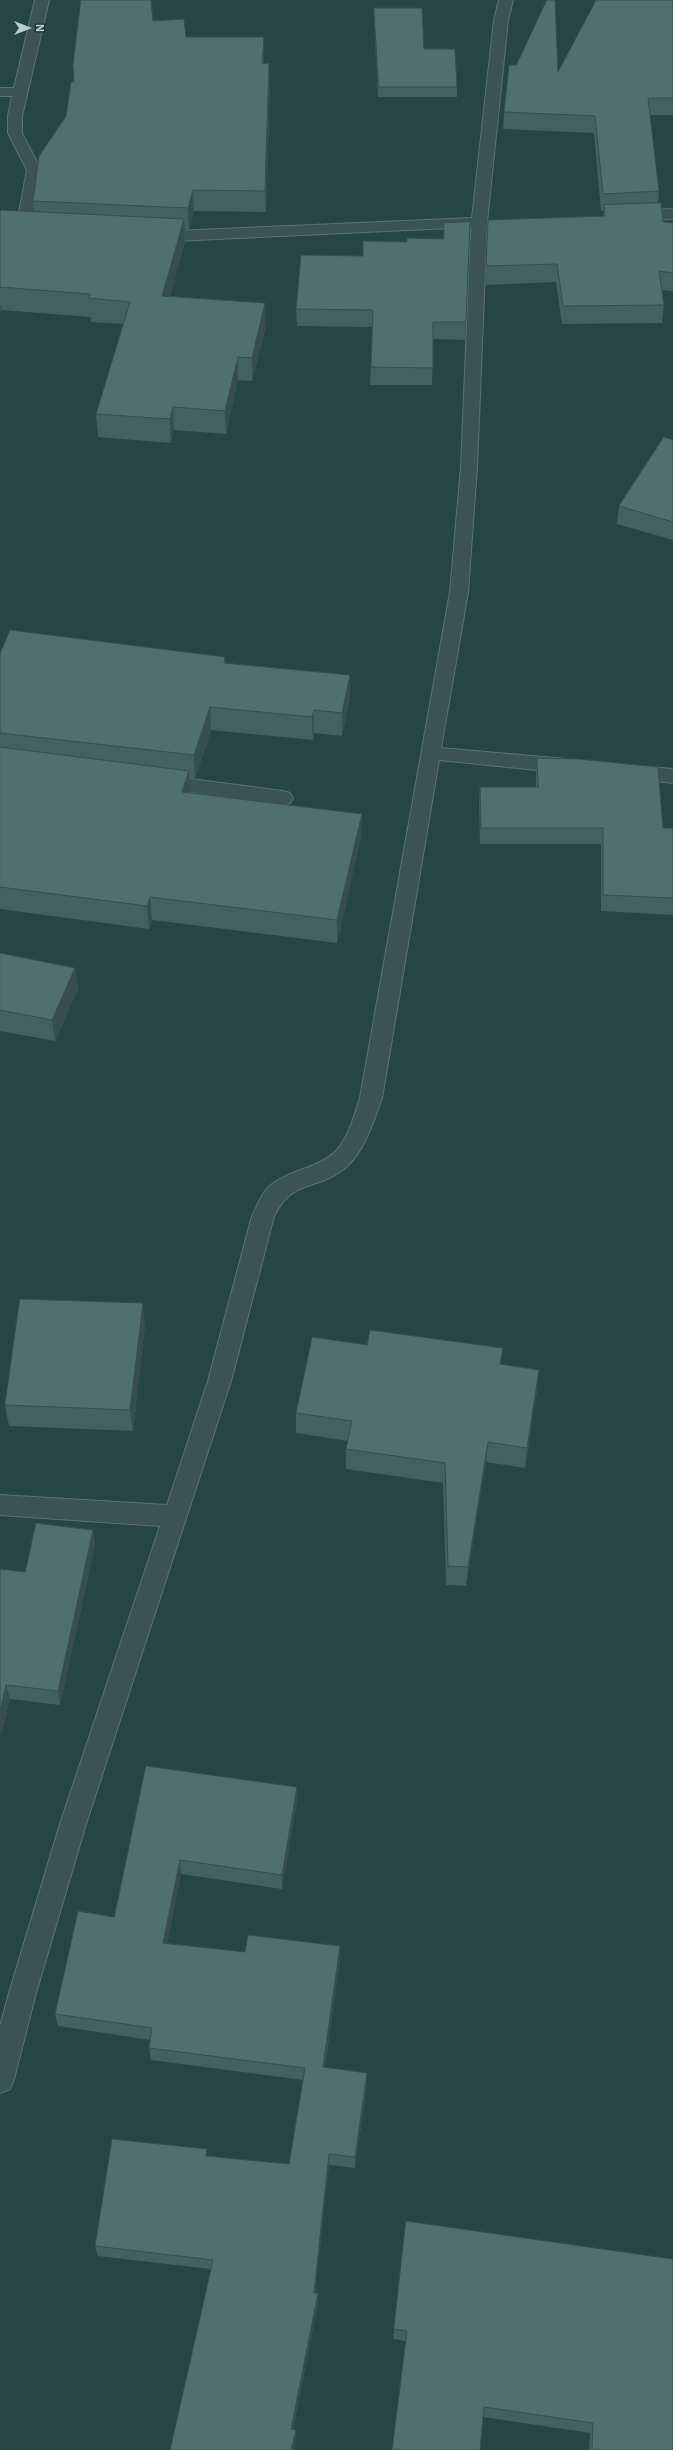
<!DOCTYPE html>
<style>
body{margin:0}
#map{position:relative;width:673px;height:2450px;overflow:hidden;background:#264543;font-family:"IBM Plex Sans",sans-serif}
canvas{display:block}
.north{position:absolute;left:8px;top:8px;width:40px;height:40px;-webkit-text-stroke:3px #1f3a38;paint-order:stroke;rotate:90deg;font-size:11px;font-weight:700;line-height:16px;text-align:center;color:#b8cdcd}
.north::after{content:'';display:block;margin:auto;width:14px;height:18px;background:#b8cdcd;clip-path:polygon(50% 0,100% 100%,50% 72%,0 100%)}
</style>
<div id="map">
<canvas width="673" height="2450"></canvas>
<div class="north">N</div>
</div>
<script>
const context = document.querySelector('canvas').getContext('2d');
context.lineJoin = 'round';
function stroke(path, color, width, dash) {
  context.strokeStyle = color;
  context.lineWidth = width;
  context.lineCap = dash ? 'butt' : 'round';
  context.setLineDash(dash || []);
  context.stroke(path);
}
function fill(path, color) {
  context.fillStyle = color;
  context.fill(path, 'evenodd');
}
const minor = new Path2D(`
 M35,0H49L22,116V133L41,170L32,229L24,234L16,229L27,170L8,133V116L12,96H0V88H14Z
 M499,0H513L508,20L487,222L477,467L468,592L441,748L566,759L573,761L575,766L573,771L566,773L439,760L382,1098C373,1122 365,1151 345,1168C318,1191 293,1178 274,1216L231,1381L86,1824L36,1993L14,2079L10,2089L0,2093V2026L9,1993L60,1824L160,1526L0,1515V1495L167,1505L208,1381L252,1216C258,1205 261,1193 271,1185C290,1169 318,1169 336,1151C349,1137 354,1116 360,1098L450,592L461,467L471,227L175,241L155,240L147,235L155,230L175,231L472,218L494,20Z
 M673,209V219L632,221L624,216L632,211Z
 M628,765L673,769V783L621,777L619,772L621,767Z
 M160,775L283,791L290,793L293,798L290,803L283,805L153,787L150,782L153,777Z`);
stroke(minor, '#5c7473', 2);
fill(minor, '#3b5453');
fill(new Path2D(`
 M673,0V115H650L659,191L658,203L663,222L673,223V291L662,290L664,305L662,323L562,324L556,282L485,285L488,220L603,216L604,211H601L594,133L503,129L504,112L558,72Z
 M374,8L424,49L457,87V97H378L374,18Z
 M153,21L186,37H264V64L269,63L270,84L266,212L194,211L189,229H184L185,242L170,296L265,303L266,327L252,381L238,380L226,434L174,430L171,443L98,437L96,414L123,324L91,322V317L1,310L0,314V211H34L33,201L66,116L74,82Z
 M470,222L465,340L433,339L432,385H370L372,327L297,326L296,309L363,256L407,242L443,239L444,223Z
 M673,440V540L617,524L619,506Z
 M0,654L225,657L226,663L350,675V698L342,736L314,733L313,740L211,730L195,779L189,778L190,793L362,814L361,837L337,943L152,920L149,929L0,909Z
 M537,758L663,828H673V915L601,911V844H480L479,803L480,787H536V774Z
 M0,953L75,968L78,989L55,1041L0,1031Z
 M145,1324L133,1431L9,1426L5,1405Z
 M501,1364L537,1391L525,1468L486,1462L466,1586L446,1585L443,1483L346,1469V1449L348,1441L296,1433V1413Z
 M95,1545L60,1705L10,1699L0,1739V1569L25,1572Z
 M146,1766L297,1801L282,1889L181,1874L167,1944L245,1952L340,1959L325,2067L367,2073V2085L355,2168L329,2165L315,2293H318V2303L293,2429L296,2438L210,2269L98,2256L95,2246L208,2156L289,2164L303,2080L151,2060L149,2048L150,2040L58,2026L55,2014L114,1917Z
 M406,2221L673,2450H589L590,2433L483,2417L405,2341L393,2339Z`), '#44605f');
fill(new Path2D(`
 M264,37V58L263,84L262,64Z
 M269,63L270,84L266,212L265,191Z
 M193,190L194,211L189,229L188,208Z
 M184,219L185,242L164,319L162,296Z
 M0,301L1,310L0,314Z
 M265,303L266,327L252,381V358Z
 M238,357V380L226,434L225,411Z
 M173,407L174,430L171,443L170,419Z
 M350,675V698L342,736V713Z
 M210,707L211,730L195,779L194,755Z
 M314,710V733L313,740L312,717Z
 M189,771L190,794L182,792Z
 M362,814L361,837L337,943V920Z
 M150,897L152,920L149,929L147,906Z
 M75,968L78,989L55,1041L52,1020Z
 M143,1303L145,1324L133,1431L130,1410Z
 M503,1348L501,1369L500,1364Z
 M539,1370L537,1391L525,1468L527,1448Z
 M488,1442L486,1462L466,1586L468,1567Z
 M93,1530L95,1545L60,1705L58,1691Z
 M6,1685L10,1699L0,1739V1711Z
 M297,1787V1801L282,1889V1875Z
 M180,1860L181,1874L165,1956L163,1943Z
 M340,1946V1959L323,2078V2067Z
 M367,2073V2085L355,2168V2157Z
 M329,2154V2165L314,2302V2293Z
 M318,2293V2303L291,2437V2429Z
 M296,2430V2438L294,2450H291Z`), '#374e4d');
const building = new Path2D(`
 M81,0H151L153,21L184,19L186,37H264L262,64L269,63L265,191L193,190L188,208L33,201L39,156L66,116L71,82H74L73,65Z
 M547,0H555L558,72L596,0H673V98H648L659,191L603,194L595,116L504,112L509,65H516Z
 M374,8H422L424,49H455L457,87H379Z
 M661,203L663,222L673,223V273L659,271L664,305L563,306L557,264L486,266L488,220L605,216L604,205Z
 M1,210L184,219L162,296L265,303L252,358L238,357L225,411L173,407L170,419L96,414L130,302L89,298L90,294L0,287V211Z
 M470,222L466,322H433V368L371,367L373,310L296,309L301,255L363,256V241L407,242V238L444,239V223Z
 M664,437L673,440V522L619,506Z
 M10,630L225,657L224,663L350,675L342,713L314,710L312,717L210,707L194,755L0,733V654Z
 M0,747L189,771L182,792L362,814L337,920L150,897L147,906L0,887Z
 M537,758L579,759L658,767L663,828H673V898L603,895V828H481L480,787H538Z
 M0,953L75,968L52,1020L0,1010Z
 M20,1299L143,1303L130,1410L5,1405Z
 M370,1330L503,1348L500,1364L539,1370L527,1448L488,1442L468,1567L448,1566L445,1463L346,1449L352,1421L296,1413L312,1337L367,1345Z
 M36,1523L93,1530L58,1691L6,1685L0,1711V1569L25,1572Z
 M146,1766L297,1787L282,1875L180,1860L163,1943L245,1952L248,1935L340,1946L323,2067L367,2073L355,2157L329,2154L314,2293H318L291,2429L296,2430L291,2450H170L213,2260L95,2246L112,2139L207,2149L206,2156L289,2164L305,2068L149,2048L152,2028L55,2014L78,1911L114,1917Z
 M406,2221L673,2259V2450H592L593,2423L484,2407L480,2450H392L407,2331L394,2329Z`);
fill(building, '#4f706e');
stroke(building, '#374e4d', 1);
</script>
